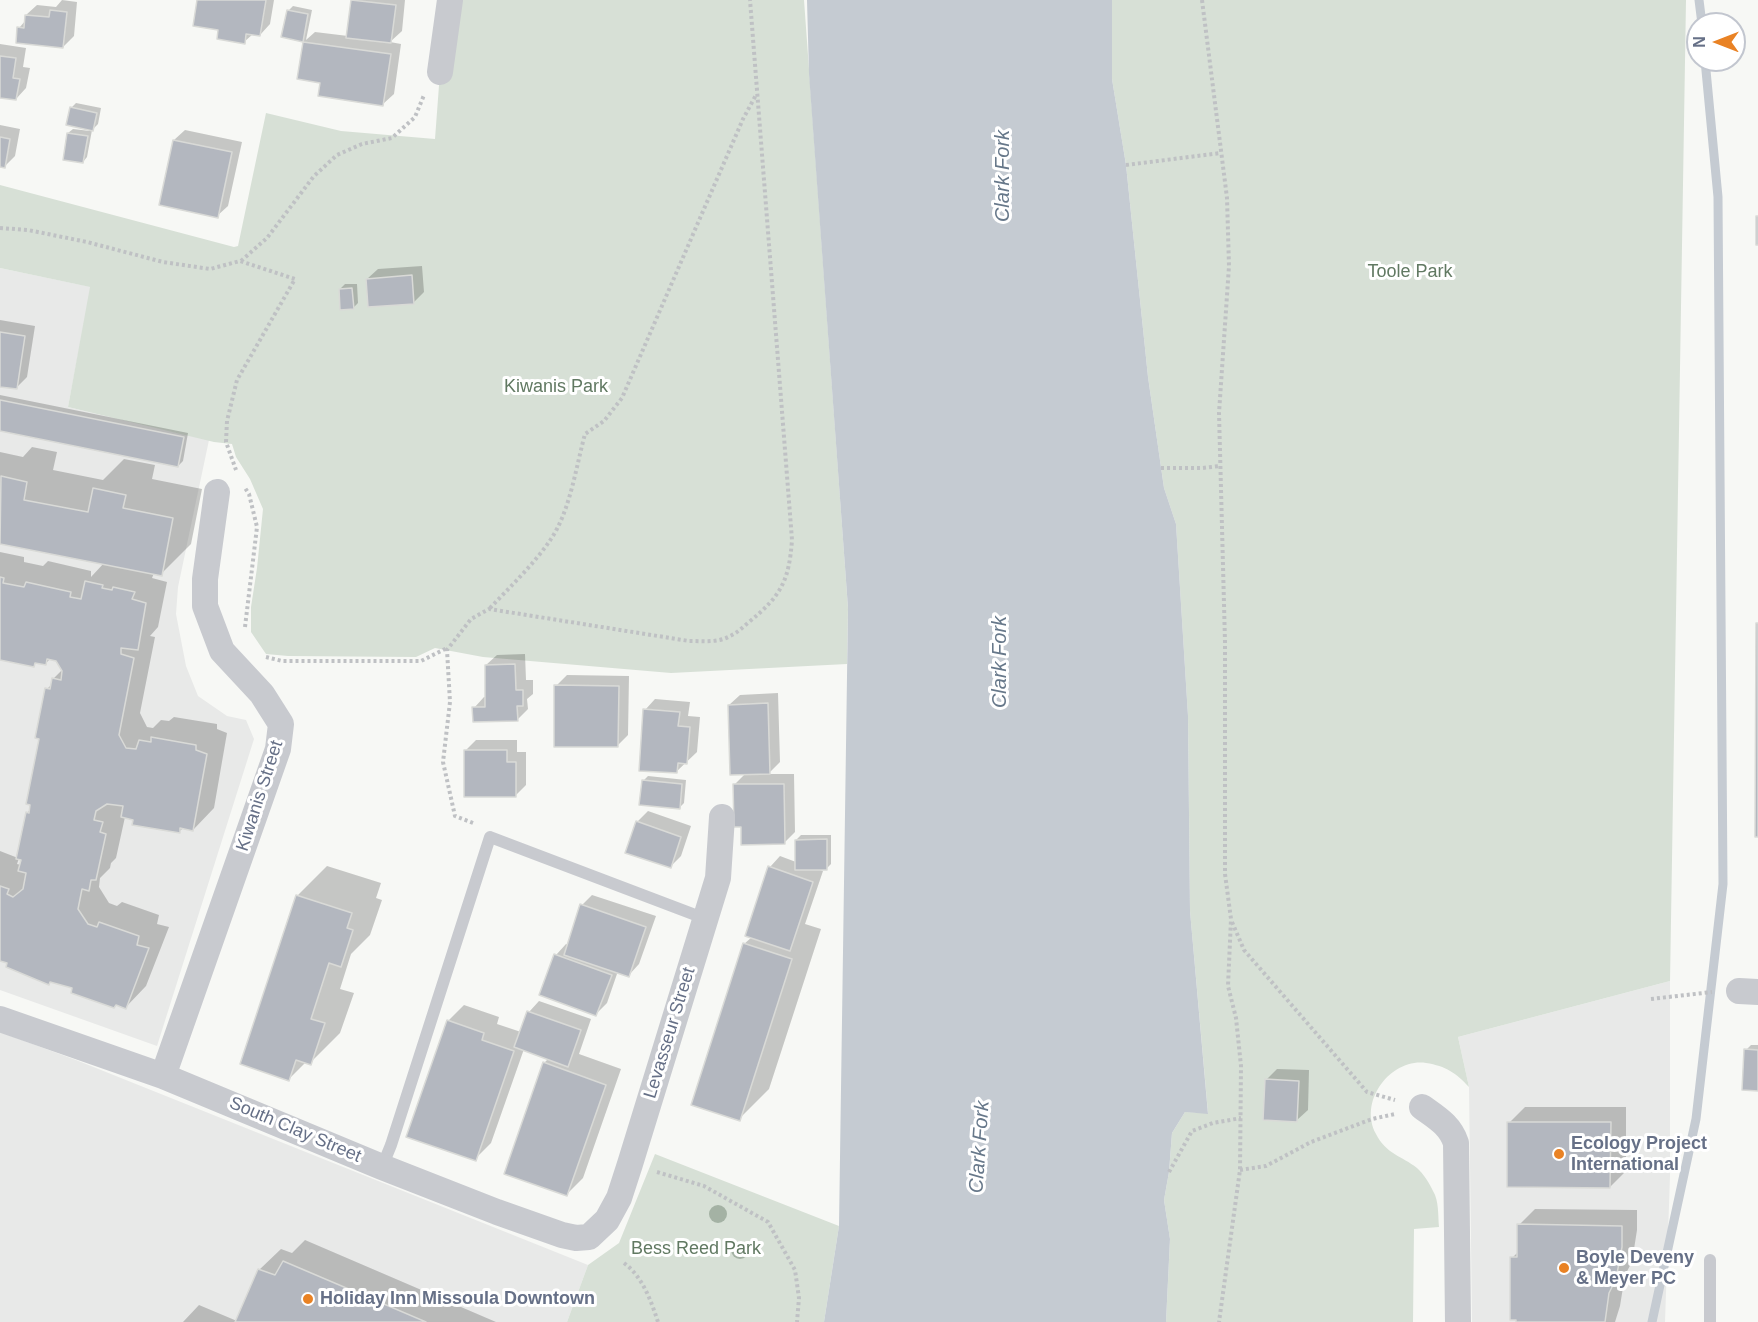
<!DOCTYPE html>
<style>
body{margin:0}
#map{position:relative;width:1758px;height:1322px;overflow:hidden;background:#f7f8f5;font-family:Arial,sans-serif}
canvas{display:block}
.north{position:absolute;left:1686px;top:12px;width:60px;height:60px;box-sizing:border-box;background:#fff;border:2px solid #c2c6cf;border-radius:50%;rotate:270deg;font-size:16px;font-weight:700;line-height:24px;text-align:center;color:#667087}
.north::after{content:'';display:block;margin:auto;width:21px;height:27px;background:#e98224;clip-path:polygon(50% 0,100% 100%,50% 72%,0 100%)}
</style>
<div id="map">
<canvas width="1758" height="1322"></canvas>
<div class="north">N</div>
</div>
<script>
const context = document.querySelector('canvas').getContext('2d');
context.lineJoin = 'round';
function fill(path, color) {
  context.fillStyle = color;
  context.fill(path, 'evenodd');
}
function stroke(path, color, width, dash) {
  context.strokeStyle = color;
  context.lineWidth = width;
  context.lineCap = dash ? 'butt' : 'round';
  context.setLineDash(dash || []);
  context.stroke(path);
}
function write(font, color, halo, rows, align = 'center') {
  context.font = font + ' Arial,sans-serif';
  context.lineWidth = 6;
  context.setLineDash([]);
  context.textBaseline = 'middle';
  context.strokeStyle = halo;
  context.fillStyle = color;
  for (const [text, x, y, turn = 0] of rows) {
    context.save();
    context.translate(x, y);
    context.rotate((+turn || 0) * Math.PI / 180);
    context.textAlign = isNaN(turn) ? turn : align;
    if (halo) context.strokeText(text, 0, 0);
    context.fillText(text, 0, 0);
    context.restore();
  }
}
fill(new Path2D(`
 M0,268L91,287L68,407L209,440L178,587L176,614L186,666L198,696L227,716L246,720L254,739L157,1046L0,990Z
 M1670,981V1176L1665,1322H1472L1469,1087L1458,1037Z
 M0,1032L76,1060L588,1265L567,1322H0Z`), '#e8e9e8');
fill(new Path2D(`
 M450,0H804L848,608L847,664L671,673L483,657L435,648L416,657L288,656L266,654L251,632V607L257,568L263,509L250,479L236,457L232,444L214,442L68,407L90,287L0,268V185L234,247L238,246L266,113L341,131L435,139L440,72Z
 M1112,0H1686L1670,981L1458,1037L1469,1087C1456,1073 1446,1066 1426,1063C1391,1058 1358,1101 1376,1134C1386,1154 1402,1156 1417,1168C1423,1173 1430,1184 1433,1191C1439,1200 1438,1216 1439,1227L1414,1229L1413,1322H1166L1170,1239L1164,1200L1169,1172L1172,1133L1185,1112L1208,1113L1190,911L1188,716L1176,524L1164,488L1148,377L1126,165L1112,79Z
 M655,1154L839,1226L824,1322H567L588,1265L619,1243Z`), '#d7e0d6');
fill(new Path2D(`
 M807,0H1112V79L1126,165L1148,377L1164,488L1176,524L1188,716L1190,911L1208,1114L1185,1112L1172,1133L1169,1172L1164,1200L1170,1239L1166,1322H824L839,1226L848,608L809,74Z`), '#c5cbd2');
fill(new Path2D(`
 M62,0L77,2L74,36L63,47L19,28L26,20V15L37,5L56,7Z
 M198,0H274L270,24L260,35L253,34L244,42L220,29Z
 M352,0H405L402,31L390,42L401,44L394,94L383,104L321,81L298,78L304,40L283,36L288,11L293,6L312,10L306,40L315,32L348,36Z
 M0,44L26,48L23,67L30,68L26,88L16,99L0,97Z
 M76,103L101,108L98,124L92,130L87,157L83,162L68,133L73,129L90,131L91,129L71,108Z
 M0,125L20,129L15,156L4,167L0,166Z
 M185,130L242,142L228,206L217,216L174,140Z
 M422,266L424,292L413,303L367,279L378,269Z
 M345,284H357L358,303L353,308L340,289Z
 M0,320L35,326L27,377L16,388L0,385Z
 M0,395L188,433L183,461L178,466L0,430Z
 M32,447L57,452L53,470L103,480L124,459L155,465L152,479L202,489L191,544L161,574L154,573L152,578L167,582L158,627L150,636L155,637L140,713L147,727L153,728L161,720L169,721L174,717L217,724V729L227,733L214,808L193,830L183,828L179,832L125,817L116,858L111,863L110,868L100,878L99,887L109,903L117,906L122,902L159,915L157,924L169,927L146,986L125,1008L74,987L52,980L49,983L9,962L0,959V851L18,858L27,813L31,809L47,689L53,683V679L63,669L57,660L51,658L46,663L37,662L33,666L0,659V552L24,557V562L43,566L48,561L91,571V577L104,563L0,542V452L23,457ZM19,858L23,859L21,865L17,864Z
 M525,654L526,680H533V694L527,699L528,709L517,720L474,708L484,697H487L486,665L497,655Z
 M567,675L629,676L628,735L617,746L556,686Z
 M778,693L780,762L768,774H794L795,832L784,843L742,825L734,785L746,773L729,705L740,695Z
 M655,699L690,702L688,716L700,717L697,752L676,772L645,710Z
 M476,740H517V752H526V785L516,795L465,751Z
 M648,776L686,780L684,803L679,808L643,781Z
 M648,811L691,826L681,856L670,867L637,822Z
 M801,835H831V864L826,869H817L823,871L805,924L821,929L769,1089L739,1119L744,944L752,937L770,867L780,856L796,862V840Z
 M327,866L381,883L376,898L382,900L370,935L351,954L340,989L354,993L340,1033L310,1063L306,1062L289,1079L297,896Z
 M592,895L656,916L639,964L629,975L618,971L607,1003L596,1014L556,955L566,944L569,945L582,905Z
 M539,1001L591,1019L579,1054L621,1069L583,1178L567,1194L544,1063L549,1058L524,1049L491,1143L475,1159L448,1021L464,1005L499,1017L497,1024L521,1032L529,1012Z
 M1751,1045H1758V1090L1746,1050Z
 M1277,1069L1309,1070L1308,1110L1297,1120L1266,1080Z
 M1525,1107H1626V1171L1610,1187L1509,1123Z
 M1535,1209L1637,1210V1230L1632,1262L1625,1275L1620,1306L1615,1322H1518L1512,1258L1519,1251V1225Z
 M305,1240L496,1322H183L199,1305L237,1321L259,1270L281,1249L292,1253Z`), '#0003');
stroke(new Path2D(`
 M1699,0L1702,24
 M1652,1322L1696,1119L1723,884L1718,197L1705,60`), '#c5cbd2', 9);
const building = new Path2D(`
 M197,0H266L260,36L246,34L245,44L217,39L218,30L193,26Z
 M351,0L396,5L391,43L346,38Z
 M50,10L67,12L63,48L16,43L17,27L24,28L25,15L49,17Z
 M287,10L308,14L303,42L281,37Z
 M303,42L391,54L383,106L318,96L320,83L297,79Z
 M0,56L16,58L13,78L20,79L16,100L0,98Z
 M70,107L97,113L93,131L66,125Z
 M67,133L88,136L83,163L63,160Z
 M0,137L10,139L5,168L0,167Z
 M173,140L232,152L218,218L159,205Z
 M1756,216H1758V245H1756Z
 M412,275L414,304L368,307L366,279Z
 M352,288L354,309L340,310L339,289Z
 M0,332L25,336L17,389L0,387Z
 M0,400L184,437L178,467L0,431Z
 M1,476L27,482L24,500L88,512L93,488L126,495L123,508L173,518L162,576L0,544Z
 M0,577L4,578L3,583L24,587L26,582L71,592L70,597L81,599L85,581L103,585L102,588L112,590L113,587L135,592L132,599L146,603L138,650L121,648V654L134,658L119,735L126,748L136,749L139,740L151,742V737L196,745V750L207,754L193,831L180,828V833L132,825L133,820L121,817L123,806L107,804L96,811L94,820L103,822L100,832L106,834L96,880H91L89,891L82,889L78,909L88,924L97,927L99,922L139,936L137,945L149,948L126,1009L116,1005L114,1008L71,993L72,988L50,982L49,985L6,967L7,963L0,961V886L9,889L7,894L13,897L23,889L26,873L18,871L21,860L16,859L26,812L29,813L30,805L26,804L39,739L35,738L45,688L50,689L52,678L61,680L62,671L56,661L47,659L46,665L35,663L34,667L0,660Z
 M1756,623H1758V837H1755Z
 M515,664L516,690H523V706H517L518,721L473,722L472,707H485V665Z
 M554,685L619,686L618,747H554Z
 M768,703L770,774L730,775L728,705Z
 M643,709L680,712L678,726L690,727L687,764L678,763L677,773L639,771Z
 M464,750H507V762H516V797H464Z
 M642,780L682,784L680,809L639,805Z
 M733,784H784L785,844L741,845V827H734Z
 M636,821L681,837L671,868L625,853Z
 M827,839V870H795V840Z
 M768,866L813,882L790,951L745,936Z
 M296,895L352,913L347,928L353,930L341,967L329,963L311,1019L325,1023L311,1065L296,1060L289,1081L240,1064Z
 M580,904L646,927L629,977L564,955Z
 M743,943L792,959L740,1121L691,1105Z
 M554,954L612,975L596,1016L539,995Z
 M527,1011L581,1030L568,1067L514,1047Z
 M447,1020L484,1033L482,1040L514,1051L476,1161L406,1137Z
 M1744,1049L1758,1050V1091L1742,1090Z
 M543,1062L606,1085L567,1196L504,1174Z
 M1265,1079L1299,1081L1297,1122L1263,1120Z
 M1507,1122H1611L1610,1188L1507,1187Z
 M1517,1224L1622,1226V1247L1616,1279L1609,1293L1605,1322H1516V1320H1510V1257H1517Z
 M283,1261L426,1322H235L258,1269L275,1275Z`);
fill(building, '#b3b7bf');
stroke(building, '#d9dad7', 1.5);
stroke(new Path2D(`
 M1202,0L1227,198L1229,266L1219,413L1225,642V874L1231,919L1228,986L1236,1018L1241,1066L1240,1170L1219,1322
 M1126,165L1221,153
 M0,228L28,230L87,242L163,262L210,269L240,261L295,279L237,380L227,421L226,442L236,470
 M241,261L267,238L314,176L337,155L362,144L392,138L415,117L424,95
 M1161,468H1202L1220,466
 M490,608C510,587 535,563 551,539C570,511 576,467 585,434L604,421L622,398L743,119L756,95
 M245,627L257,527L249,494L245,488
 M266,657L282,661H421L447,648
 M473,823L455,816L443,762L450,702L447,650L471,619L489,609L689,641C703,641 718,643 730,636C737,633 743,627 749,622C781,596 789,581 792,540L750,0
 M1232,922L1244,950L1367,1092L1395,1100
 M1651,999L1712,992
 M1240,1170L1266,1166L1311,1142L1372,1119L1395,1114
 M657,1172L704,1186L768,1222L795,1270L799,1298L797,1322
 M1169,1172L1192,1131L1213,1123L1241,1118
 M624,1263C643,1277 651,1301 658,1322`), '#bfc1c4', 4, [3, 3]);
stroke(new Path2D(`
 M382,1167L391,1145L490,837L706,919
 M1710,1322V1260`), '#c8cacf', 12);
stroke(new Path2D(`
 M440,72L450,0
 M1739,991L1758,992
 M0,1019L163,1076L382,1167L497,1212L562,1235L576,1238L589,1237L607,1220L619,1198L630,1164L718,878L722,817
 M163,1076L278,749L281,724L262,694L222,651L205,606V579L217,492
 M1422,1107C1437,1118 1450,1125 1456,1143L1458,1322`), '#c8cacf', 26);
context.fillStyle = '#a4b2a4';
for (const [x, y] of [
 [718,1214],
 [740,1250]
]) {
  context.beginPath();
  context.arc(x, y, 9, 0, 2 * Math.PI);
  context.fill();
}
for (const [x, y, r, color] of [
 [1559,1154,6,"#e98224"],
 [1564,1268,6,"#e98224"],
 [308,1299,6,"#e98224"]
]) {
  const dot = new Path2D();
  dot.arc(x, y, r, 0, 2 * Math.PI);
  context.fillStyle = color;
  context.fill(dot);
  stroke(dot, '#fff', 2);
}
write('18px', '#617962', '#fff', [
 ["Toole Park",1410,272],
 ["Kiwanis Park",556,387],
 ["Bess Reed Park",696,1249]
]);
write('18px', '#667087', '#fff', [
 ["Kiwanis Street",260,796,-72],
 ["Levasseur Street",670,1033,-73],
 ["South Clay Street",295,1130,23]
]);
write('bold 18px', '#667087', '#fff', [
 ["Ecology Project",1571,1144],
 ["International",1571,1165],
 ["Boyle Deveny",1576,1258],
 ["& Meyer PC",1576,1279],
 ["Holiday Inn Missoula Downtown",320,1299]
], 'left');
write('italic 20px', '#67788a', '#fff', [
 ["Clark Fork",1003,176,-90],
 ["Clark Fork",1000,662,-90],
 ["Clark Fork",980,1147,-86]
]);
</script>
